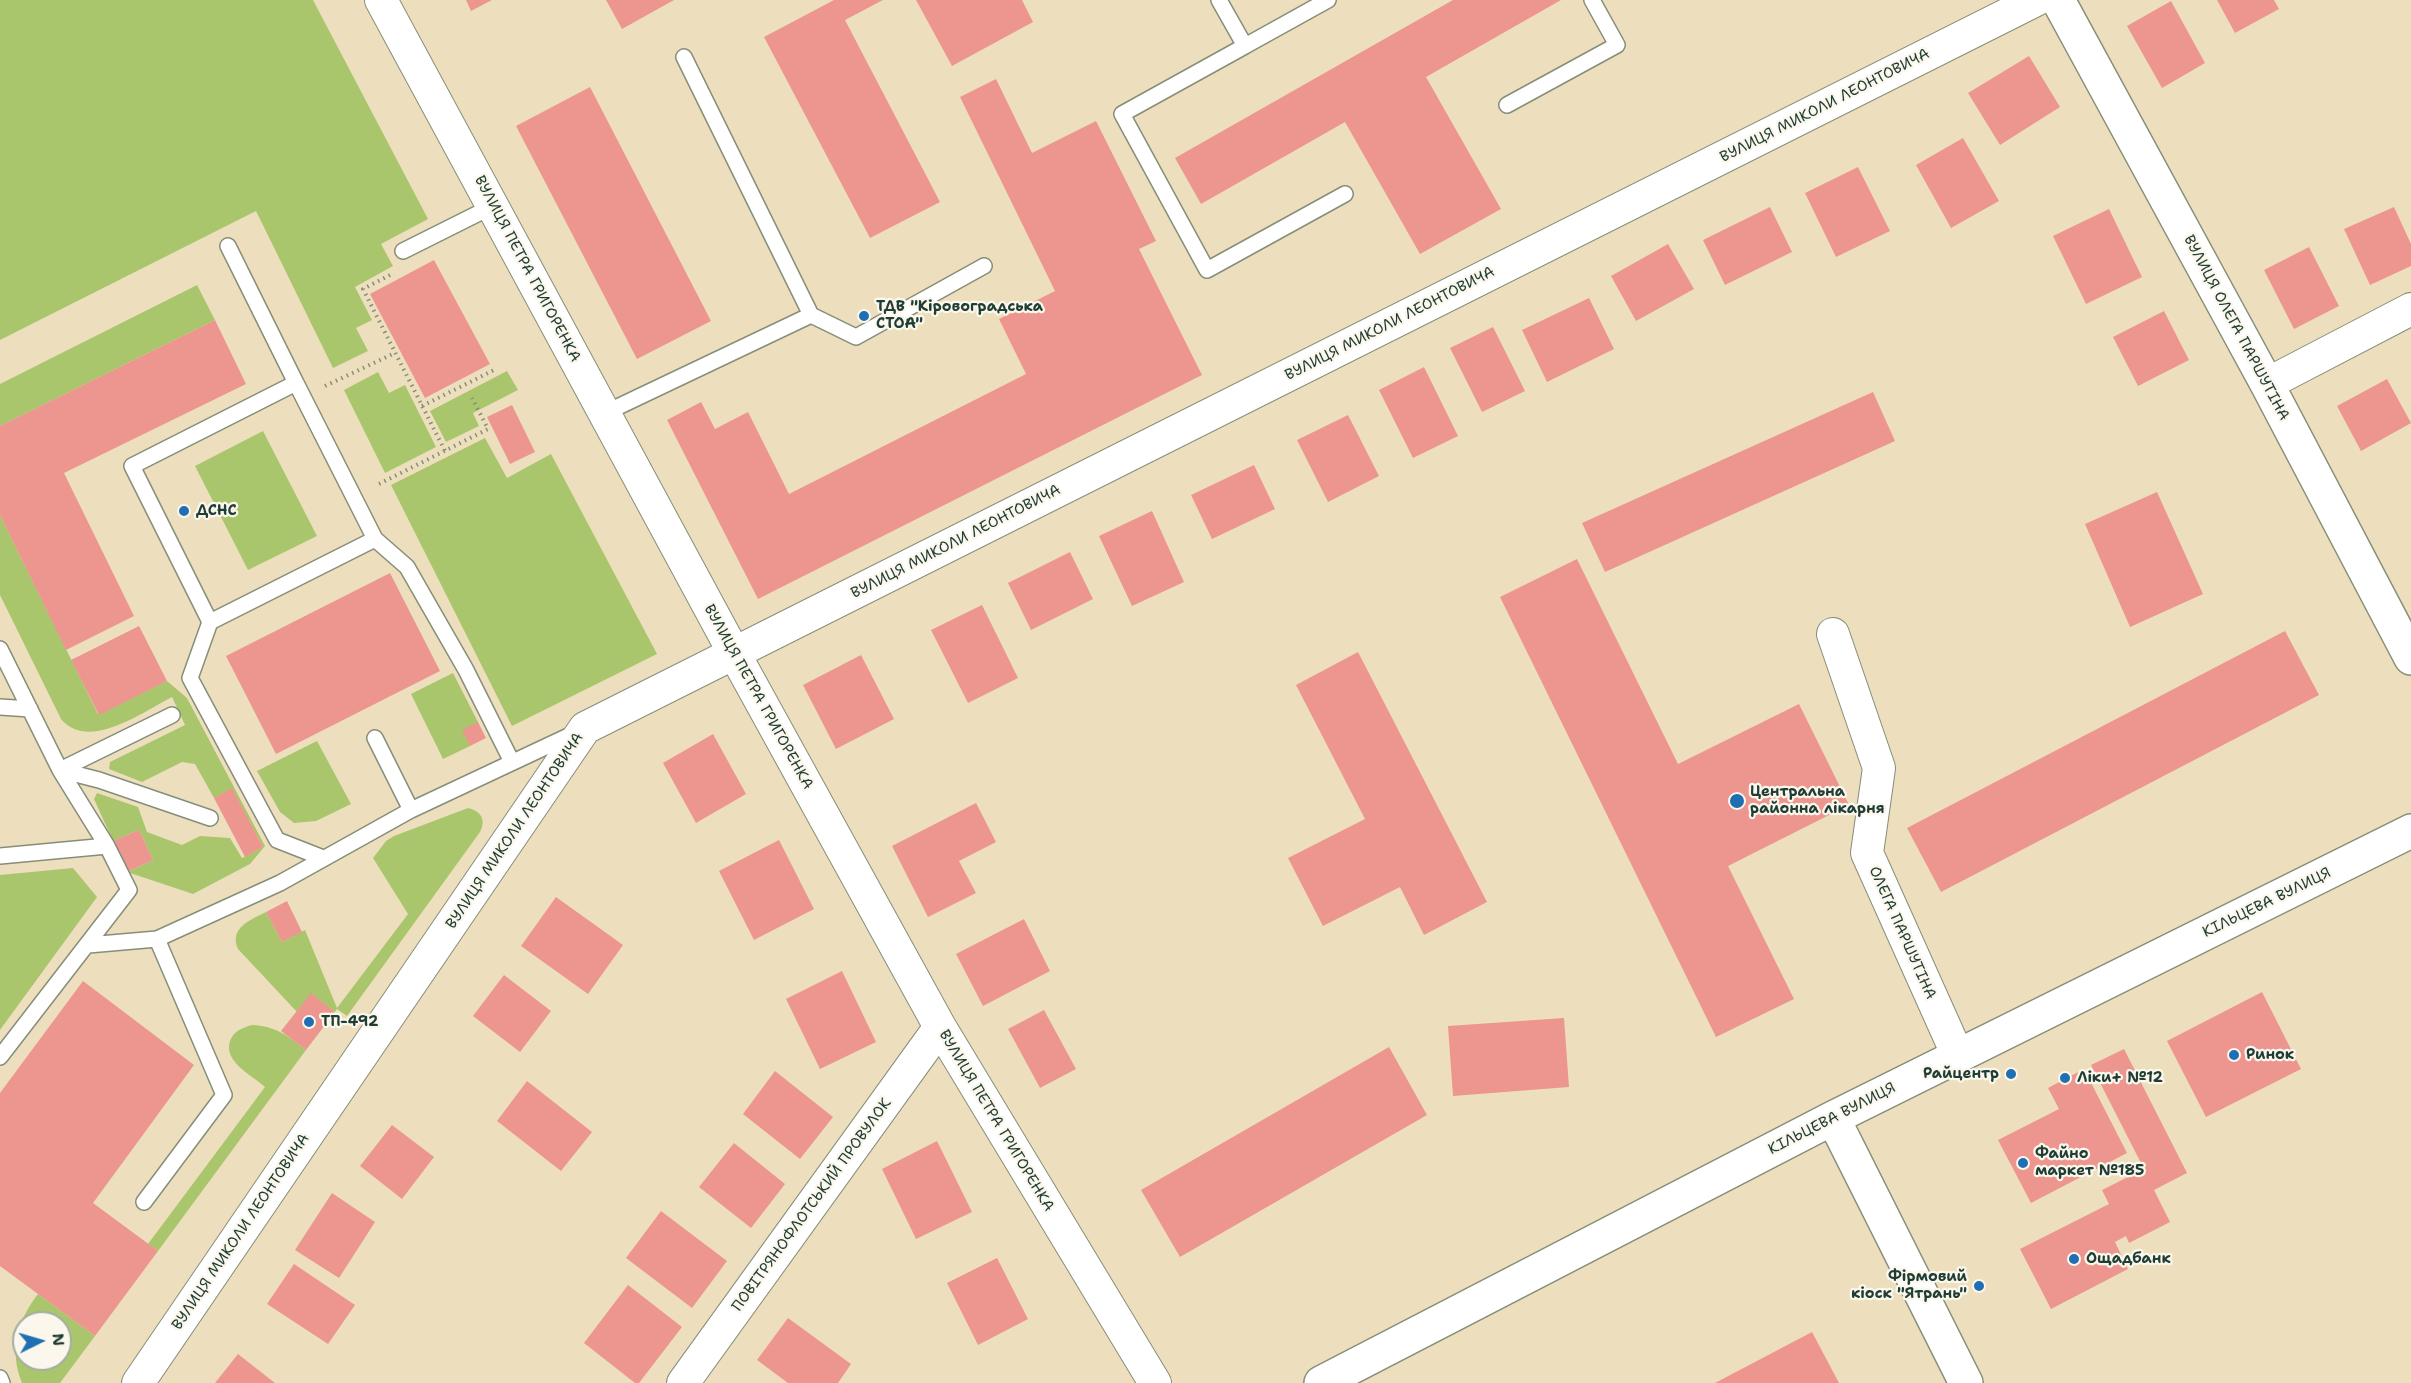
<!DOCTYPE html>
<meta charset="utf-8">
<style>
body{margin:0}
#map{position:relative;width:2411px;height:1383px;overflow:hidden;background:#eddfbd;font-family:"Shantell Sans",sans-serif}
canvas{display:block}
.north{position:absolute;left:12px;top:1311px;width:60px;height:60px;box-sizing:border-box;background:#fbf7ec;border:2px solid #a3ada2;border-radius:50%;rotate:85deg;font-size:16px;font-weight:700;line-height:24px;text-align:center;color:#1f3d34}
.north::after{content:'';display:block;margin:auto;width:21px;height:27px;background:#1f6fb2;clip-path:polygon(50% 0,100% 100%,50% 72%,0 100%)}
</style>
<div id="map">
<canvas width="2411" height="1383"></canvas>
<div class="north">N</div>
</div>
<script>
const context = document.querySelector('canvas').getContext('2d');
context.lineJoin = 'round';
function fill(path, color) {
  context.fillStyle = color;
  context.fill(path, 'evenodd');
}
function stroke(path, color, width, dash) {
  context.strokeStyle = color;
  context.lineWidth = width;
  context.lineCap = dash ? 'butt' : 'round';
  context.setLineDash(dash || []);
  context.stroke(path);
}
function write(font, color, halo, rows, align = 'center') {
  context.font = font + ' "Shantell Sans",sans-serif';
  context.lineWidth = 4.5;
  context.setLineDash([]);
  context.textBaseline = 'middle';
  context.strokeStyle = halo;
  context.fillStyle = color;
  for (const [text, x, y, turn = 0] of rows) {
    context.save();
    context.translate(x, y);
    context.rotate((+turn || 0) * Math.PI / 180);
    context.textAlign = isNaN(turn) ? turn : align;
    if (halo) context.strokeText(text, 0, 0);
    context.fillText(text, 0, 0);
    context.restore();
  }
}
fill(new Path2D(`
 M0,0H313L428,219L381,244L393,266L355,287L372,320L356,328L368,351L333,368L256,211L0,340Z
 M197,285L215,320L0,426V384Z
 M507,371L518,390L473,413L479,426L446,442L430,411Z
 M378,372L389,393L405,385L436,447L385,473L344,390Z
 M263,431L317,536L248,570L195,466Z
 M485,438L507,478L551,454L657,654L512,726L391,485Z
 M0,515L98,714L167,681L187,698L265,846L250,864L193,894L127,872L153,860L139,830L113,841L94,799L97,793L138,807L147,832L182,845L200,836L230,838L242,858L263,847L232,789L214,798L195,764L182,762L142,782L109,769L110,762L185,725L172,697C143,712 88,752 61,719L0,595Z
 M453,673L478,722L470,746L443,759L411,694Z
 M317,741L351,804L316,821L294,823L280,812L257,771Z
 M468,808C482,811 486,821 480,832L347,1016L337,1009L335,1012L311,994L297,1012L238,949C229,928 250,920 266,912L282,942L305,930L337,1008L408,914L373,858L386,841L394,836Z
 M73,868L97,897L0,1030V875Z
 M252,1025C276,1026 288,1036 306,1050L158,1251L148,1244L265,1087C252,1075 223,1062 230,1041C234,1030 243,1028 252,1025Z
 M38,1294L95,1336L60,1383H22C9,1351 17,1321 38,1294ZM24,1323H60V1359H24Z`), '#aac66d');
fill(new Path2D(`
 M466,0H492L471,11Z
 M606,0H674L622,29Z
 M834,0H883L845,20L940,202L870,238L764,37Z
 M916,0H1022L1033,22L952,66Z
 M1453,0H1561L1426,77L1501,209L1420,254L1345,122L1201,204L1175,158Z
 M2217,0H2274L2279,9L2235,33Z
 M2171,1L2205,63L2162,88L2127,26Z
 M2029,56L2060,107L2000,145L1968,93Z
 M996,79L1032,153L1096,121L1156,241L1139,249L1202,375L758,599L667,420L701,402L715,429L748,412L789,494L1026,374L999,319L1055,291L960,97Z
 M590,87L711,321L637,359L516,126Z
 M1963,138L1999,201L1951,228L1916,165Z
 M1858,167L1890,231L1836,257L1805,193Z
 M1770,207L1792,252L1725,285L1703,240Z
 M2394,207L2411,244V266L2370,285L2344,229Z
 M2109,209L2142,277L2086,304L2053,236Z
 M1668,244L1694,289L1636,321L1611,276Z
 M2309,247L2339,306L2294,329L2264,270Z
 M434,260L490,364L425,398L370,294Z
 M1589,298L1614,349L1547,382L1522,330Z
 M2164,311L2189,360L2138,386L2113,337Z
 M215,320L246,384L64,473L134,616L66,650L0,515V426Z
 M1493,327L1525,391L1482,412L1450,348Z
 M1424,367L1458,436L1413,458L1379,390Z
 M2387,379L2411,423L2361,451L2337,406Z
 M1873,392L1895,441L1605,572L1582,523Z
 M512,405L535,452L510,464L487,417Z
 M1348,415L1379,476L1328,502L1297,440Z
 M1254,465L1275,509L1212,539L1191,495Z
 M2157,492L2203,594L2130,627L2085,524Z
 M1152,511L1184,582L1132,606L1099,536Z
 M1070,552L1093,599L1031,630L1008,583Z
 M1577,559L1678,764L1799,704L1849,805L1728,866L1794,999L1716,1037L1500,597Z
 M390,573L440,671L276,754L226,656Z
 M982,605L1018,678L968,703L931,630Z
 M139,626L167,681L99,715L71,660Z
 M2285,631L2319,695L1941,892L1907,828Z
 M1358,652L1487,902L1424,935L1400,887L1323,926L1288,858L1365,819L1296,685Z
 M861,655L894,719L836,749L803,685Z
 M478,722L486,738L470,746L462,730Z
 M713,734L746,794L696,823L663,763Z
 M232,788L263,847L245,857L214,798Z
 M976,803L996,842L959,861L976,893L928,917L892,846Z
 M139,830L153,860L127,872L113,841Z
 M779,840L814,909L754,940L719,871Z
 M556,897L623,945L588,994L521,946Z
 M287,901L302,932L282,942L266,912Z
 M1024,919L1050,971L983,1006L956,954Z
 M842,971L876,1042L820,1069L786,999Z
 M504,975L551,1011L520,1052L473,1016Z
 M83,981L194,1065L93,1203L158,1251L95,1336L0,1266V1093Z
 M2262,992L2301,1069L2206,1117L2167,1041Z
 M311,993L335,1012L306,1050L281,1031Z
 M1044,1010L1076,1069L1040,1088L1008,1029Z
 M1564,1018L1569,1087L1453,1096L1448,1026Z
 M1389,1047L1427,1115L1180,1257L1141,1190Z
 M2124,1049L2187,1173L2154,1190L2170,1222L2129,1243L2126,1236L2115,1242L2128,1269L2051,1309L2020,1249L2109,1204L2102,1190L2144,1169L2091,1065Z
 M2084,1069L2127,1153L2031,1203L1998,1140L2059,1109L2048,1088Z
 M775,1071L833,1117L800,1159L743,1114Z
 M527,1081L592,1132L561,1171L497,1121Z
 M392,1125L434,1157L402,1199L360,1166Z
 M937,1141L972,1212L916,1239L882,1169Z
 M734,1143L785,1184L751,1228L699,1187Z
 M332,1193L375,1222L339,1278L295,1250Z
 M661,1211L727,1261L692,1308L626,1258Z
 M997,1258L1028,1319L978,1345L947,1283Z
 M294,1264L355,1305L328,1344L267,1304Z
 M628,1285L682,1327L639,1383H635L584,1343Z
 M788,1318L851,1364L838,1383H788L757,1360Z
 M1812,1332L1839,1383H1715Z
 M238,1354L275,1383H215Z`), '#ec968f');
const lane = new Path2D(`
 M1219,0L1245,46L1328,0
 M1245,46L1122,114L1207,270L1345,194
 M1507,105L1617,45L1592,0
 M228,246L296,383
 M403,251L493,206
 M811,315L856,337L984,266
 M605,413L811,315L684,57
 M375,539L210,622L132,466L296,383L375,539L407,567L466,670L512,762
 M210,622L190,678L277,840L323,858
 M0,649L60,770L107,846
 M0,707L30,709
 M375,738L411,810
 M60,770L99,780L210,818
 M60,770L172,715
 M0,856L107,846L129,890L0,1057
 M88,945L157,939L280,883L411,810L575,733
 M144,1202L224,1095L157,939
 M0,1378L2,1383`);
const street = new Path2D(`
 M381,0L734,653L940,1027L1155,1383
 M2267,384L2411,309
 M1833,634L1879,768L1867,853L1958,1056
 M138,1383L585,728L2036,0
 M683,1383L940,1027`);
const secondary = new Path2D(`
 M2058,0L2267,384L2411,658
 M1833,1118L1966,1383
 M1321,1383L1833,1118L2411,831`);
stroke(lane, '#868e78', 18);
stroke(street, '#868e78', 34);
stroke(secondary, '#868e78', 36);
stroke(new Path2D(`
 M390,275L363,289L445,451
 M325,386L395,353
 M422,406L496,369
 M379,484L488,429L472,398`), '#868e78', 4, [1.5, 4.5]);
stroke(lane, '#fff', 15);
stroke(street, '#fff', 32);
stroke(secondary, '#fff', 33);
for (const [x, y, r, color] of [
 [864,316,6,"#1f6fb2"],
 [184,511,6,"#1f6fb2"],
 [1737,801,8,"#1f6fb2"],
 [309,1022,6,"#1f6fb2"],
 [2234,1055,6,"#1f6fb2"],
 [2011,1074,6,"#1f6fb2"],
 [2065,1078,6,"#1f6fb2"],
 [2023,1163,6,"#1f6fb2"],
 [2074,1259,6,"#1f6fb2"],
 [1979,1286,6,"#1f6fb2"]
]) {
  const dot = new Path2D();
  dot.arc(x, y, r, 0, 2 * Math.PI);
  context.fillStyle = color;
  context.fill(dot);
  stroke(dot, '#fbf7ec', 2);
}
write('15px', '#1f3d34', '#fbf7ec', [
 ["ВУЛИЦЯ МИКОЛИ ЛЕОНТОВИЧА",1825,106,-27],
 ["ВУЛИЦЯ ПЕТРА ГРИГОРЕНКА",527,269,62],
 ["ВУЛИЦЯ МИКОЛИ ЛЕОНТОВИЧА",1390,324,-27],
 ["ВУЛИЦЯ ОЛЕГА ПАРШУТІНА",2236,328,62],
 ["ВУЛИЦЯ МИКОЛИ ЛЕОНТОВИЧА",956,542,-27],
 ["ВУЛИЦЯ ПЕТРА ГРИГОРЕНКА",758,697,61],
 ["ВУЛИЦЯ МИКОЛИ ЛЕОНТОВИЧА",515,831,-56],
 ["КІЛЬЦЕВА ВУЛИЦЯ",2267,903,-26],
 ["ОЛЕГА ПАРШУТІНА",1902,933,66],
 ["КІЛЬЦЕВА ВУЛИЦЯ",1832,1119,-27],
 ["ВУЛИЦЯ ПЕТРА ГРИГОРЕНКА",996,1121,59],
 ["ПОВІТРЯНОФЛОТСЬКИЙ ПРОВУЛОК",812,1205,-54],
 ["ВУЛИЦЯ МИКОЛИ ЛЕОНТОВИЧА",241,1232,-56]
]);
write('bold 15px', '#1f3d34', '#fbf7ec', [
 ["ТДВ \"Кіровоградська",876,307],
 ["СТОА\"",876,324],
 ["ДСНС",196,511],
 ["Центральна",1750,792],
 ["районна лікарня",1750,809],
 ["ТП-492",321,1022],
 ["Ринок",2246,1055],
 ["Райцентр",1999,1074,"right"],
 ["Ліки+ №12",2077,1078],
 ["Файно",2035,1154],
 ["маркет №185",2035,1171],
 ["Ощадбанк",2086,1259],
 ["Фірмовий",1967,1277,"right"],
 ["кіоск \"Ятрань\"",1967,1294,"right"]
], 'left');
</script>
